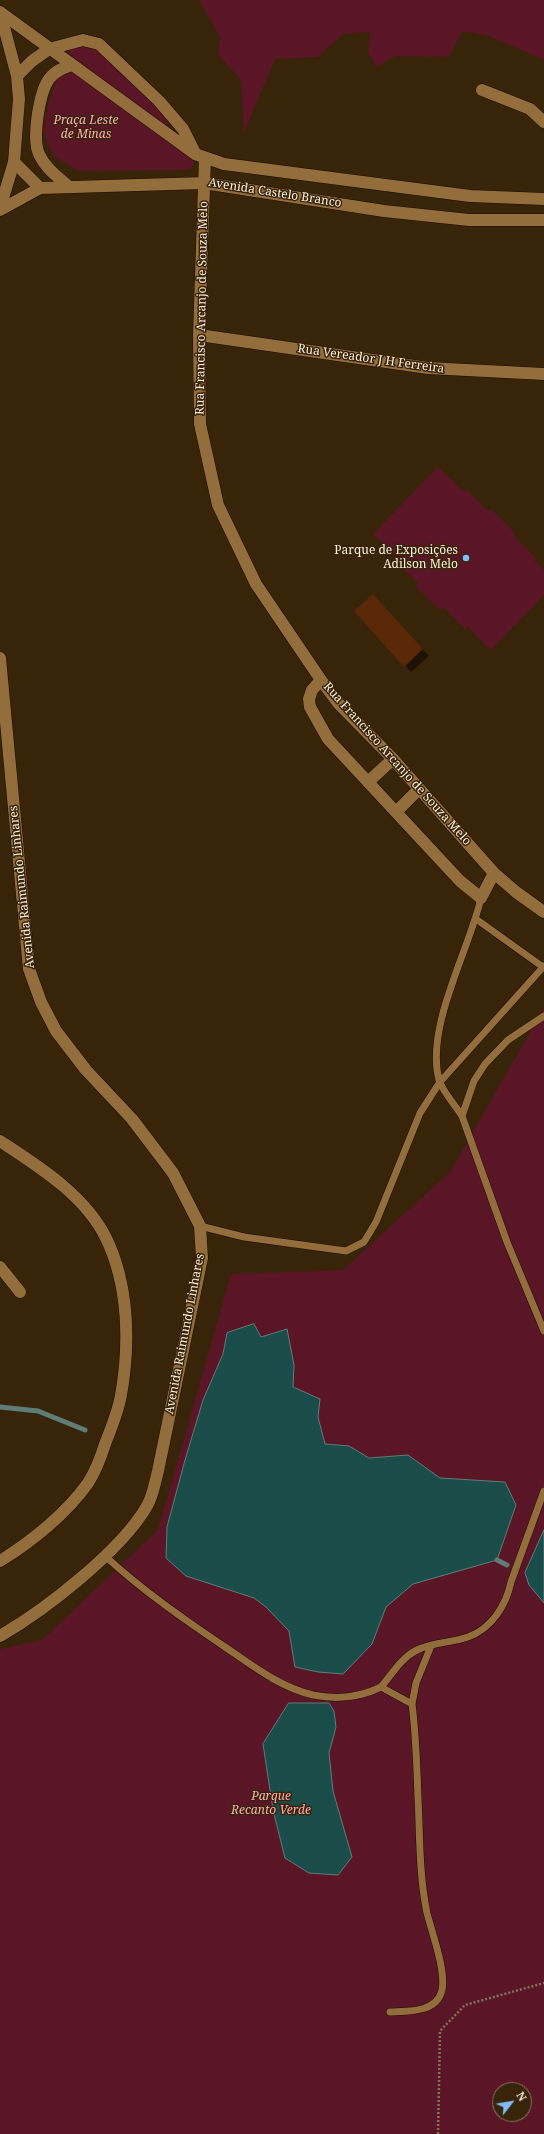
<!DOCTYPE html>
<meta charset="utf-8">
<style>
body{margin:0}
#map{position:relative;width:544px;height:2134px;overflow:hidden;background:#382409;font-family:"Noto Serif",serif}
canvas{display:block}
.north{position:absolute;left:492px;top:2082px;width:40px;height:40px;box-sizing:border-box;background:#382409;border:1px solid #86755f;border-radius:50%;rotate:59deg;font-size:11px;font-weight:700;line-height:16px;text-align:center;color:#fceedf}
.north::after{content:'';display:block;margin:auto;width:14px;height:18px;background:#82bcfa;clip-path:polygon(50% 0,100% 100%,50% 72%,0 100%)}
</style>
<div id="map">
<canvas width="544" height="2134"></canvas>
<div class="north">N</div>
</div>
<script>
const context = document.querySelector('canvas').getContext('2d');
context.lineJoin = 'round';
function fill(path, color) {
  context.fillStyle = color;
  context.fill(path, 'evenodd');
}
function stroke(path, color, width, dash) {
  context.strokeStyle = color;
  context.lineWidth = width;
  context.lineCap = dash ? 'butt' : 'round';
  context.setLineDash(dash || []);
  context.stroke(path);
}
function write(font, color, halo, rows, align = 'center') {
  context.font = font + ' "Noto Serif",serif';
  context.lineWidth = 3;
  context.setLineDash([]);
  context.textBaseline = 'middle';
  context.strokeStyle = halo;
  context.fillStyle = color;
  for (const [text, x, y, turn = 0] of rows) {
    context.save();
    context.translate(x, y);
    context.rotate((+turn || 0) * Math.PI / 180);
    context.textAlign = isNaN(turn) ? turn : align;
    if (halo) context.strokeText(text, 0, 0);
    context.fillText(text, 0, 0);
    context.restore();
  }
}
fill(new Path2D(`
 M199,0H544V60L489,36L462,31L449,57L395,56L377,67L368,53L370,32L343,34L317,57L275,59L244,133L241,80L218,54L220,37Z
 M77,45L95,49L140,90L159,111L176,136L67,52Z
 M67,72H79L192,157L194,162L191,168L188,170L78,171L55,157L47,144L44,129L49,101L57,79Z
 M438,467L463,491L466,489L488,511L491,509L515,533L513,535L536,558L534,560L544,570V595L491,650L468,627L466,630L443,607L440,610L415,586L418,583L395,561L398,558L373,534Z
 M544,1008V2134H0V1649L42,1640L158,1530L231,1274L343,1270L450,1172ZM500,2090H524V2114H500Z`), '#5a1626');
const water = new Path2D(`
 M254,1324L261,1337L287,1329L294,1365L293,1387L320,1399L318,1417L325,1444L349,1446L369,1458L408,1455L440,1478L505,1482L516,1505L497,1560L413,1584L386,1607L372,1644L343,1674L318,1672L295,1667L289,1631L266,1607L254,1598L186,1576L166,1558L167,1527L185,1460L203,1400L223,1354L227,1333Z
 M544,1530V1603L529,1585L525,1573Z
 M289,1703H329L334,1711L336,1727L329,1753L333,1791L352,1857L338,1875L309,1873L285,1858L273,1810L263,1744Z`);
fill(water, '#1a4c49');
stroke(water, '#5e7d76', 1);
fill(new Path2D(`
 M379,601L429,656L411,672L355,611Z`), '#0007');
stroke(new Path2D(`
 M0,1407L38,1411L85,1430
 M497,1560L507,1565`), '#5e7d76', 5);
fill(new Path2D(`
 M373,594L423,649L404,667L354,611Z`), '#592907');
const service = new Path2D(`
 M476,919L543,967
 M544,1016L508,1040L485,1064L474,1081L462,1116L507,1242L544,1331
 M462,1116C455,1105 443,1092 439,1080C425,1027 469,951 481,898
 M200,1226L244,1237L346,1251L364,1242L376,1222L420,1113L440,1082L544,966
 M105,1556C143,1591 185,1620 228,1649C254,1667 282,1688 313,1695C338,1700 359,1698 381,1687L412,1704C416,1735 417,1767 418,1798C420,1837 419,1875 427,1913C432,1933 446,1970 442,1990C437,2013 408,2011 390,2012
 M381,1687C392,1674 402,1657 417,1650C433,1642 451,1643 468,1637C491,1629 506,1606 511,1582L544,1491
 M412,1704L416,1683L431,1646`);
const minor = new Path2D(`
 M0,12L195,154L224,164L470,196L544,199
 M0,12L17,76L19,99L14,162L0,208
 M17,76L32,61L49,49L83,40L99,44L159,101L183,129L194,151
 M482,90L530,109L544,122
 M205,158L199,335L200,424L218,505L256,584L321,680L338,703L393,759L494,873L516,892L544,912
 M14,162L40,188
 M68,186C58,177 45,168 39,154C32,139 39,93 49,79C55,71 63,68 72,65
 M0,210L40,188L204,183L384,211L469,220H544
 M199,335L428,368L544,374
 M0,658L29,969L41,1002L56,1031L86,1070L132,1119L173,1173L200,1226L202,1258L158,1471C155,1482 153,1496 147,1506C121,1551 45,1610 0,1636
 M321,680L312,690L309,699L310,707L328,739L460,881L481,898L494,873
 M368,782L393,759
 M396,812L419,789
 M0,1141C38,1166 85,1195 106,1238C129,1285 130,1345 121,1395C118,1412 111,1429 105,1444C101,1457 95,1472 88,1483C67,1513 31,1542 0,1561
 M0,1267L20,1292`);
stroke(service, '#1a0e02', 8);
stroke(minor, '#1a0e02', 13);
stroke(new Path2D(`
 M438,2134L440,2031L465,2005L544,1983`), '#84735c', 2.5, [2, 2]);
stroke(service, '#946d3c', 7);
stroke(minor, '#946d3c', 12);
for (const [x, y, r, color] of [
 [466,558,4,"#82bcfa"]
]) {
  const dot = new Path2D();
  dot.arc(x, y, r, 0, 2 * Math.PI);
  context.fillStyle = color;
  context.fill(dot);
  stroke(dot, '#382409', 1.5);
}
write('italic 12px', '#feacb7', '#382409', [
 ["Praça Leste",86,121],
 ["de Minas",86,135],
 ["Parque",271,1797],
 ["Recanto Verde",271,1811]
]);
write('12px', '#fceedf', '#382409', [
 ["Avenida Castelo Branco",275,193,9],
 ["Rua Francisco Arcanjo de Souza Melo",202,308,-89],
 ["Rua Vereador J H Ferreira",371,359,8],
 ["Rua Francisco Arcanjo de Souza Melo",397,764,48],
 ["Avenida Raimundo Linhares",22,887,-96],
 ["Avenida Raimundo Linhares",185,1334,-79]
]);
write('12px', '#fceedf', '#382409', [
 ["Parque de Exposições",458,551],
 ["Adilson Melo",458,565]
], 'right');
</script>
